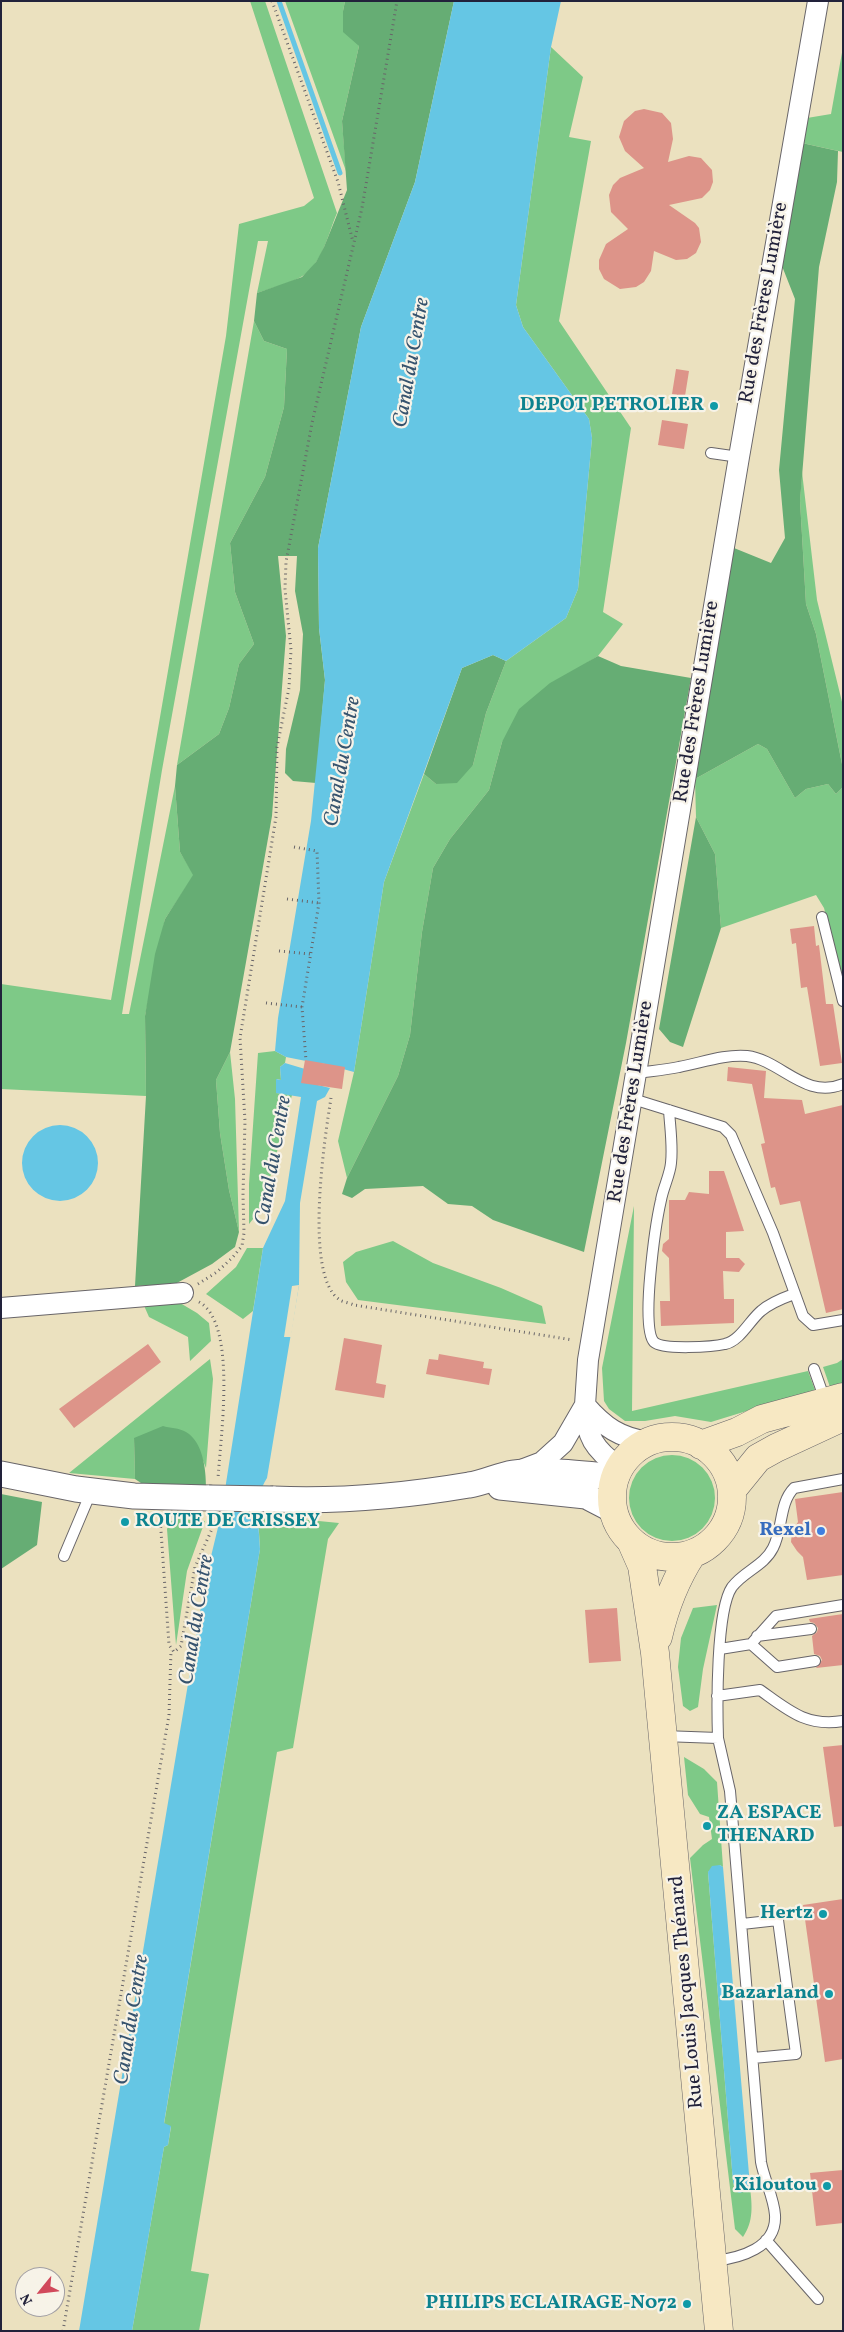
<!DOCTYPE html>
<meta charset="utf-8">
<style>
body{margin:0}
#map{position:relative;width:844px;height:2332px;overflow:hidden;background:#ebe1bf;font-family:Vollkorn,serif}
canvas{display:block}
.frame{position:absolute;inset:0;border:2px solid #22223b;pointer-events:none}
.north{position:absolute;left:15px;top:2267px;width:50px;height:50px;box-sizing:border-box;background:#f7f3e8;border:1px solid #a29fa3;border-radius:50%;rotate:241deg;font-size:14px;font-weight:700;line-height:20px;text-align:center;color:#22223b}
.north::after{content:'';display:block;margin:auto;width:18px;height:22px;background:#d1495b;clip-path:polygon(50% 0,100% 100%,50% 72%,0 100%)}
</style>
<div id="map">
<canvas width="844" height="2332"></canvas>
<div class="frame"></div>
<div class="north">N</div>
</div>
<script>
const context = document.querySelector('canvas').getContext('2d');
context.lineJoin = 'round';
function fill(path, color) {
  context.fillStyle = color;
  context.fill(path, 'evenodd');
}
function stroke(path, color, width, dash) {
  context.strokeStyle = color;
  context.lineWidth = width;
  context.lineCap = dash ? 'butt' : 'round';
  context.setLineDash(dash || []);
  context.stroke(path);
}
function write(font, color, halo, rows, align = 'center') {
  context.font = font + ' Vollkorn,serif';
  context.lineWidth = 4.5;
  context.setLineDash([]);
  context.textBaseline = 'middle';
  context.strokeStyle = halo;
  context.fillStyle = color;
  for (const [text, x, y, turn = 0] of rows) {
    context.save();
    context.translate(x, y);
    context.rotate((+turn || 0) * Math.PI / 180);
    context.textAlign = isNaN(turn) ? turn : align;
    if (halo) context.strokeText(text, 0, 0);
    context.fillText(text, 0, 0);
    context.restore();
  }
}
fill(new Path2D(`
 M250,1H265L337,213C328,234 322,265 301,277C288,284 271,288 257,293L268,241H258L162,770L122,1014H129L175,786L180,852L194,875L165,919L145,1016L146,1096L1,1089V984L111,1000L226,336L239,224L304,206L314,198Z
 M285,1H345L343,11L359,46L342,121L346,171Z
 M551,47L583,77L569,137L591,141L559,321L631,428L603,612L623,624L598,656L582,666L502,742L489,790L450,839L433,868L422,932L410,1035L398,1076L347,1178L338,1141L354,1072L384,882L424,774L436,784L473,765L486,713L506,661L566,618L578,589L592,438L589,419L523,327L516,305Z
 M843,47V152L802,143L807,118L831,114Z
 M254,321L264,341L287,349L284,407L265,477L230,543L235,592L254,644L239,664L229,708L219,734L177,765Z
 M802,472L817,600L843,706V769L816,634L806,604L800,501Z
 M758,744L767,749L795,798L806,789L828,784L836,794L843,787V982L824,908L816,895L721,928L715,854L696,817L695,779Z
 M275,1051L286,1057L285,1063L280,1067L281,1080L277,1079L276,1093L292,1095L262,1208L249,1224V1184L258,1053Z
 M230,1052L235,1099L239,1232L229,1190L220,1133L216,1080Z
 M634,1206L632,1411L808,1371L815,1390L711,1422L675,1416L645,1421H625L609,1409L604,1401L602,1368Z
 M393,1241L433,1263L501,1288L542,1306L546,1324L358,1300L346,1282L343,1262L356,1252Z
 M247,1248H263L253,1311L243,1319L206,1294L236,1267Z
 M175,1300L197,1313L209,1323L211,1341L190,1361L188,1337L149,1317L142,1301Z
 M210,1359L213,1379L206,1468L196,1444L134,1438L135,1479L69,1473Z
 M843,1359V1384L830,1387L823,1367L837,1363Z
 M629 1498a43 43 0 1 1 86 0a43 43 0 1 1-86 0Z
 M258,1515L339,1523L328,1539L293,1748L277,1752L191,2271L209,2274L199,2331H132L164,2147L168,2145L171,2127L164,2124L260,1549Z
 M178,1519L205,1521L187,1571L176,1645L167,1529L171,1521Z
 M717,1605L703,1669L698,1707L690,1711L683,1706L678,1667L681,1638L693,1608Z
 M684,1757L704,1769L717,1782L723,1867L720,1865L708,1872L733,2182L734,2187L747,2191L750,2187C752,2205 754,2221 743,2237L735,2229L690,1858L703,1845L712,1839L709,1817L700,1814L688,1795Z`), '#7ec987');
fill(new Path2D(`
 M345,1H454L415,182L361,327L318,548L319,628L325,680L316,783L293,781L285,773L286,749L300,690L303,634L295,591L297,556H278L286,636L272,816L230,1052L216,1080L220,1133L229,1190L239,1232L235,1247L212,1264L175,1284L135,1286L146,1096L145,1016L155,954L165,919L193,875L180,852L175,786L177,765L219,734L229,708L239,664L254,644L235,592L230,543L265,477L284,407L287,349L264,341L254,321L257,293L302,277L316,262L324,247L347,190L342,121L359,46L343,32V11Z
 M802,143L838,151L837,182L819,267L800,501L806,604L816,634L843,769V787L836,794L828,784L806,789L795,798L767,749L758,744L695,779L734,548L771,563L785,538L779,470L795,299L782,266Z
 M493,655L506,661L486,713L473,765L457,783L436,784L424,774L462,668Z
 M598,656L621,666L691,678L626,1043L584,1252L493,1220L472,1206L448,1204L423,1186L365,1189L352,1198L342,1194L347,1178L398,1076L410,1035L422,932L433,868L450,839L489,790L502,742L519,709L550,683Z
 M696,817L715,854L721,928L683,1047L670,1042L659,1029Z
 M163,1426C169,1428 180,1428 186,1432C203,1442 206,1469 206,1487L150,1489L135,1479L134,1438Z
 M1,1494L42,1502L37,1545L1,1569Z`), '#66ad74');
fill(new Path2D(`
 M454,1H561L551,47L516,305L523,327L589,419L592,438L578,589L566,618L506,661L493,655L462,668L384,882L354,1072L321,1063L318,1085L330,1088L325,1097L317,1101L300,1203L299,1285L267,1478C254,1497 259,1526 260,1549L164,2123L171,2126L168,2145L164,2147L132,2331H79L206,1577L221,1515L263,1248L285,1201L301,1097L276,1093V1079L281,1080L280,1067L285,1063L305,1069L306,1061L286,1057L275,1051L278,1018L311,821L325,680L319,628L318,548L361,327L415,182Z
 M22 1163a38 38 0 1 1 76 0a38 38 0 1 1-76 0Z
 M720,1865L723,1867L750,2186L747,2191L739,2193L736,2191L733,2182L708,1872L712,1866Z`), '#65c6e4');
fill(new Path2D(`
 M299,1285L291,1337H284L292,1286Z`), '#ebe1bf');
stroke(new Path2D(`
 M279,1L340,173`), '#65c6e4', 5);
fill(new Path2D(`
 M644,109L662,113L671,123L673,139L668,162L689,156L701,158L712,170L713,182L710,190L702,198L669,205L695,223L699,228L701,242L696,253L687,259L676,260L654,251L651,271L644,282L636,287L620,289L604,279L599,269V260L606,244L628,229L611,212L609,195L613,185L620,178L644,168L625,151L619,137L624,121L635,111Z
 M676,369L689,371L685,396L672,394Z
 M662,420L688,424L684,449L658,445Z
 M814,926L816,946L819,945L826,1004H833L842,1063L820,1066L807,987L801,988L796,943L792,944L790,929Z
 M305,1060L345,1067L342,1089L301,1083Z
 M728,1067L766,1071L764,1098L802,1100L805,1114L843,1105V1309L826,1313L800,1201L780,1205L775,1187L771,1188L761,1144L765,1143L752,1084L727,1081Z
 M709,1171H724L744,1231L726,1232V1258H739L745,1264L739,1272L723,1271L724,1299H734V1323L661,1326L660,1301H670L669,1258L662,1251L663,1244L669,1239V1200H685L689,1192L709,1194Z
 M344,1338L382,1345L376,1383L386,1385L384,1398L335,1390Z
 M148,1344L161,1362L74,1428L59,1409Z
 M439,1354L484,1362L483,1368L492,1369L489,1385L426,1374L429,1359L438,1360Z
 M843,1492V1575L807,1580L803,1557L797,1551L791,1542L792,1531L798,1522L795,1499Z
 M617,1608L621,1661L589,1663L585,1610Z
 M843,1614V1665L816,1668L822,1660L820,1656L814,1654L812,1636L817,1632L818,1628L814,1623L810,1622L809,1619Z
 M843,1745V1826L834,1827L823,1747Z
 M843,1899V2059L825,2062L803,1905Z
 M843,2170V2223L816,2226L810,2173Z`), '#dd9489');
const service = new Path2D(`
 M711,453L739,457
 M822,917L843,1001
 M637,1073C651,1071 665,1070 679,1067C701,1063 724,1054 747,1056C781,1060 805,1100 843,1084
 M633,1099L723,1127L731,1135L773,1233L803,1316L813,1325L843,1320
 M669,1110C670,1127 673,1146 671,1163C670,1175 663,1188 661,1200C656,1222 640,1328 654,1342C662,1350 713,1347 725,1344C740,1341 750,1320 761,1311C770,1303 783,1298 794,1294
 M814,1369L825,1400
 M64,1556L91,1492
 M757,1636L811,1629
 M751,1644L777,1667L815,1661
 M720,1649L751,1644L776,1616L843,1605
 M717,1696L760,1690C788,1710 806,1727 843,1721
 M663,1736L718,1738L730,1791L761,2162C764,2179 774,2198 775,2215C777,2248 740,2258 714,2261
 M718,1738C717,1707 716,1610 732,1587C744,1571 764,1566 773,1548C783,1529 779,1503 794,1488L843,1479
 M742,1924L778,1920L796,2054L753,2058
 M766,2240L818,2299`);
const minor = new Path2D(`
 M1,1308L183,1293
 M620,1468C594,1449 586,1437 585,1405C604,1427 620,1438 649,1442
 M521,1470L542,1462L563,1443L585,1405L588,1360L739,457L818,1`);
const tertiary = new Path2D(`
 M1,1474L76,1489L134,1496L209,1498
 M500,1487L586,1496L613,1510
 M273,1499C339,1502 404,1496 469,1485C484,1483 499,1475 513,1473C544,1469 585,1474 616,1477`);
const secondary = new Path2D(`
 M612 1497a60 60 0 1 1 120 0a60 60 0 1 1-120 0Z
 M701,1445L737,1432L762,1419L843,1397
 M732,1490L758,1458L776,1448L843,1417
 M631,1541L642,1566L655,1653L719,2331
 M658,1637C665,1606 675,1580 692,1554`);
stroke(service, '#686569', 12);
stroke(minor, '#686569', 22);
stroke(tertiary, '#686569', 27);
stroke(secondary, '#686569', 29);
stroke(new Path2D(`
 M272,1L338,182L353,242
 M294,847L317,851L319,903L302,1007L306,1061
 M287,899L319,903
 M279,951L310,954
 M266,1003L302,1007
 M331,1098C325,1136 303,1277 340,1300C343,1302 350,1303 354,1305L573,1340
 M198,1284L217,1272L233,1257L242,1246L244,1233L243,1195L245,1121L240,1038L276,817L277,747L289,688L291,650L285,589L286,562L312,423L362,208L397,1
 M199,1302C238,1323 220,1440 218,1479
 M160,1517L169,1645L174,1652L181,1646L195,1567L212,1529L213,1518
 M725,1527L741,1511
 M63,2331L169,1715L171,1650`), '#686569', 3, [1, 4]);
stroke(service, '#fff', 10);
stroke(minor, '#fff', 20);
stroke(tertiary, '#fff', 25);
stroke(secondary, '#f7e8c3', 28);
const tertiaryBridge = new Path2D(`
 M209,1498L273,1499`);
stroke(tertiaryBridge, '#686569', 27, []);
stroke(tertiaryBridge, '#fff', 25);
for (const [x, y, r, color] of [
 [714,406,5,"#0f9aa8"],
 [125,1522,5,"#0f9aa8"],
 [821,1531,5,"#3f7fe0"],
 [707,1826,5,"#0f9aa8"],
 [823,1914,5,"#0f9aa8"],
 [829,1994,5,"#0f9aa8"],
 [827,2186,5,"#0f9aa8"],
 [687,2304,5,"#0f9aa8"]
]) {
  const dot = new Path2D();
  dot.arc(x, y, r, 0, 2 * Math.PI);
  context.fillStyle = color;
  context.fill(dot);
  stroke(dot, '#f7f3e8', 2);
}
write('20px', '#22223b', '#f7f3e8', [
 ["Rue des Frères Lumière",765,303,-80],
 ["Rue des Frères Lumière",698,702,-81],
 ["Rue des Frères Lumière",632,1102,-81],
 ["Rue Louis Jacques Thénard",688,1992,-95]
]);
write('bold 20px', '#0d838f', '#f7f3e8', [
 ["DEPOT PETROLIER",704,406],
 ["ROUTE DE CRISSEY",135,1522,"left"],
 ["ZA ESPACE",717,1814,"left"],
 ["THENARD",717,1837,"left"],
 ["Hertz",813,1914],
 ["Bazarland",819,1994],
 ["Kiloutou",817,2186],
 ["PHILIPS ECLAIRAGE-N072",677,2304]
], 'right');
write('bold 20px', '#366cbe', '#f7f3e8', [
 ["Rexel",811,1531]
], 'right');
write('italic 21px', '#36536e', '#f7f3e8', [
 ["Canal du Centre",413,363,-80],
 ["Canal du Centre",344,762,-80],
 ["Canal du Centre",275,1161,-80],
 ["Canal du Centre",198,1620,-81],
 ["Canal du Centre",133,2020,-81]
]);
</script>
